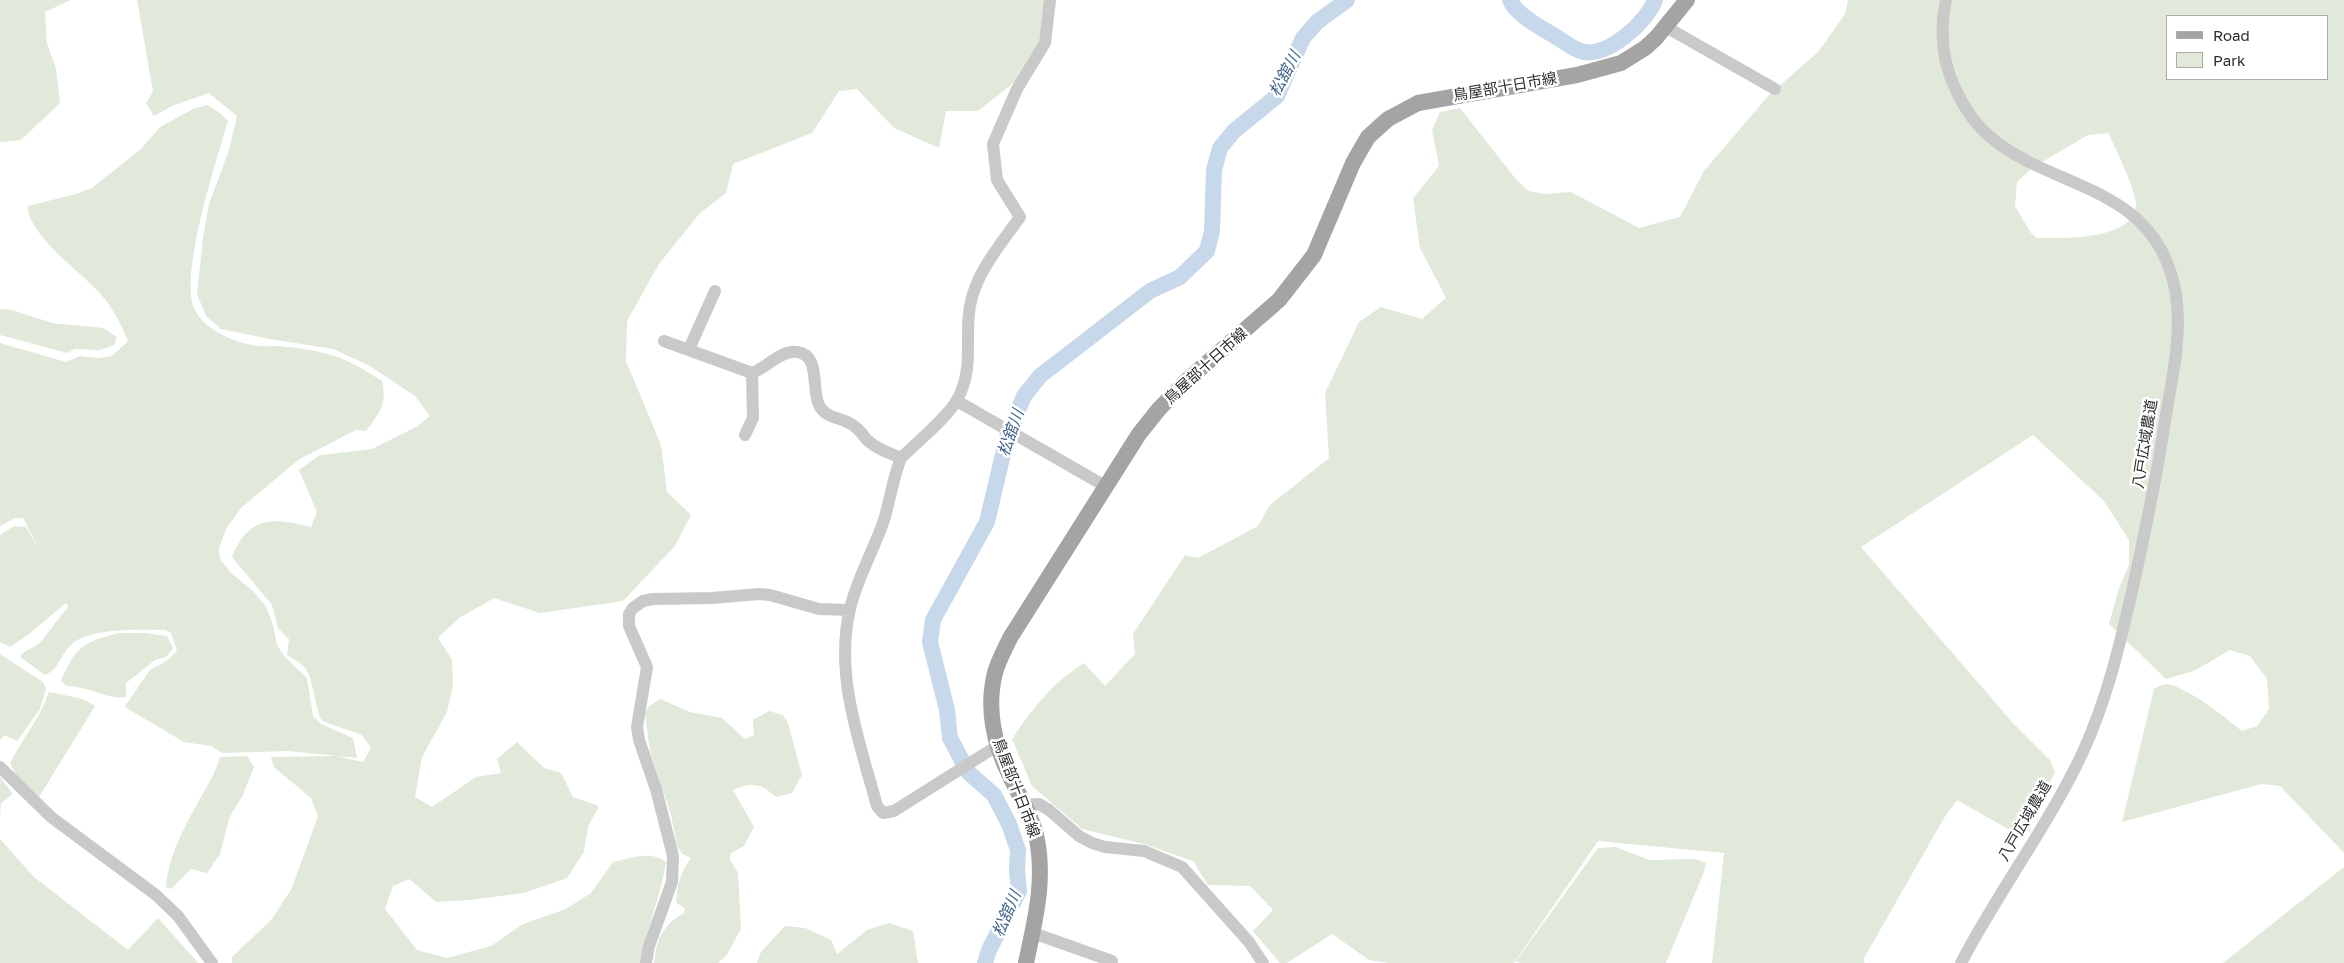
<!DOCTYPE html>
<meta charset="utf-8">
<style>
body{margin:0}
#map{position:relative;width:2344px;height:963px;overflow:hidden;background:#fff;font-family:"Golos Text",sans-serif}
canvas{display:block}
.legend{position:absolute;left:2166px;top:15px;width:162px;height:65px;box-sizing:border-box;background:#fff;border:1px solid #ababab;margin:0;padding:6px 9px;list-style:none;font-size:15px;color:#2c2c2c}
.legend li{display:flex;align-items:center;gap:10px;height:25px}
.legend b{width:25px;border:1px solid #ababab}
</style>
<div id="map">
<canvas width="2344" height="963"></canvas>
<ul class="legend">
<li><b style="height:6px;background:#a4a4a4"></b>Road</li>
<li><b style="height:14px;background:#e0e9da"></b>Park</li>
</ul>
</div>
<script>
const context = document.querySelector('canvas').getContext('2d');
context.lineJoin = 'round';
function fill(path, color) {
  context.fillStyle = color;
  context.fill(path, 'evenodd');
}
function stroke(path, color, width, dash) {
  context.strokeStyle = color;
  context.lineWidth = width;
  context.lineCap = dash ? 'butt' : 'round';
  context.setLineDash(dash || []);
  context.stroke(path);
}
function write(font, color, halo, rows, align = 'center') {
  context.font = font + ' "Golos Text","Noto Sans JP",sans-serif';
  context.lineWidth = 5;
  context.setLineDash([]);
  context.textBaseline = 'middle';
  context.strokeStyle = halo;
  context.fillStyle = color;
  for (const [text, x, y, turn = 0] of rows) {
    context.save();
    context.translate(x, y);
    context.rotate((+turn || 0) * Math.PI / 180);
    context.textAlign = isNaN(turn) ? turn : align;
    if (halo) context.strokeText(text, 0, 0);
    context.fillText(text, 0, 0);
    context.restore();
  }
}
fill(new Path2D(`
 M0,0H71L45,12L47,43L56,69L60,103L21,140L0,142Z
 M137,0H1051L1036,52L1021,77L978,111H946L939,148L894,128L857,89L839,91L812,133L733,164L726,193L699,214L659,264L627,321L626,361L661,445L667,492L691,515L675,546L623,601L540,613L494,598L459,618L438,638L452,660L453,685L447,712L422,757L415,797L432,807L476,777L501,773L497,759L517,742L544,768L561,773L573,797L599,806L588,827L584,852L567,878L524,893L469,900L436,902L409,879L393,886L385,909L417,950L447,958L491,946L523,924L566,909L591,893L613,862C631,858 651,850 666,862C661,897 646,929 640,963H232V957L272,919L292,888L318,816L311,798L274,767L271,757L336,756L363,762L371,748L362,735L322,721C314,706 313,675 304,667C300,662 293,659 287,655L289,639L278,628L272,605L232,557C248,516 273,517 311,527L317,512L299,470L320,455L372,449L418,426L430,416L415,396L370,366L333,349L270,339L221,329L206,316L197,294L203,238L209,204L229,150L237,116L209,93L172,106L154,116L146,103L153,91Z
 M1848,0H2344V853L2280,786L2261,784L2122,822L2154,689C2160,685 2166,683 2172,685C2196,694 2222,715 2242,731L2257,726L2269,709L2267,679L2250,656L2230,650L2194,671L2166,679L2109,624L2119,588L2129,565V540L2104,501L2033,435L1861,547L2012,722L2050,760L2055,773L2022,833L2008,829L1957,800L1944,818L1863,960L1865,963H1712L1724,853L1598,841L1514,963H1389L1369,960L1332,934L1287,963H1280L1253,931L1273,910L1250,886L1208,885L1193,861L1144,844L1082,829L1032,786L1012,739C1033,708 1053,682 1084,663L1105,686L1135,654L1133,634L1185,555L1198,558L1258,526L1270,505L1329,458L1325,393L1359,322L1381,307L1422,319L1446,298L1420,248L1413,198L1439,166L1432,130L1440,112L1460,108L1515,178L1528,191L1545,194L1571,192L1639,228L1680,217L1704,171L1769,95L1819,51L1845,14ZM2168,16H2328V79H2168ZM2108,133C2115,146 2136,192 2136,204C2135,241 2063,238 2037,238L2030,232L2015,206L2017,182L2032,168L2088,135Z
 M207,105L220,113L228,121C217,159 178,276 195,310C205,330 232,341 252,345C261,347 270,346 279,346C326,351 342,355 382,381C387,405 380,412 366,431L356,430L298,460L241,508L226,529L219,548L220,559L230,572L253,591L265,605L272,621L277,645L284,656L307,678L313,716L321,724L353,738L357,758L288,751L222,753L211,746L184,742L128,709L125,706L150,670L165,662L177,651L171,633L165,630C140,630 88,627 70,646C60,656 59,669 45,675L20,657L24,652L39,644L68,607L66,603L29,634L10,647L0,642V535L14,526L26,527L40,551L23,518H15L0,526V343L66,362L80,356L98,358L112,356L128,341C121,324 111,305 98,291C81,273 26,232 28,206L76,194L92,188L141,149L160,127L193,109Z
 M0,309L12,310L52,323L103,328L117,337L114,345L100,350L75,349L67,353L0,335Z
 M118,633H145L167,636L173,648L166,657L155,660L126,683V697C110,700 87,686 66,686L61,680C77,646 82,643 118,633Z
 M0,654L43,682L46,689L40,709L17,741L4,735L0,740Z
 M49,692L83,699L95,706L39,797L17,777L10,763C22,740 41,716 49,692Z
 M660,699L690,712L722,718L745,739L754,735L753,720L769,711L783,715L788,723L802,775L792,793L776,797C761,783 751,782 733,790L754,827L744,846L731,853L730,860L738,873L741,929L726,956L718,963H654C657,938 662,926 684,913L685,908L676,903C677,885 680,873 691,858L682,854L677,846L671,815L650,751L645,714L648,707Z
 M247,756L254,767L242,797L230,816L220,854L207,873L191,869L171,889L166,887C168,858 182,831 196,806C205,789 215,775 220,757Z
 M0,777L13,794L1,803L0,820Z
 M0,839L34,877L128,950L158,918L198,963H0Z
 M1616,847L1649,860L1695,859L1706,863L1704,872L1666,963H1520L1516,961L1598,848Z
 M2344,867V963H2223Z
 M889,923L913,931L918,963H757L761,952L785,926L805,928L831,940L837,954L867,930Z`), '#e0e9da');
stroke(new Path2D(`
 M1510,0C1515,13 1536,25 1548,32C1560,38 1572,50 1584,52C1609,56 1647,22 1655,0
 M985,963L989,950L1019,891L1017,870L1018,850L1009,824L994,795L968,772L950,738L947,710L930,642L933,620L987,522L1007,437L1024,396L1040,376L1150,291L1180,277L1207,251L1212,231L1214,170L1220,148L1234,131L1277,96L1303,38L1317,22L1347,0`), '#c6d8e9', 16);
stroke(new Path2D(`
 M1946,0C1940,30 1941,59 1955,88C1964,108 1977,127 1995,141C2052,185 2135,187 2166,260C2172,274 2176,289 2177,304C2181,342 2171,383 2165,421C2157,477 2145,532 2133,587C2120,644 2107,700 2082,754C2048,826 1998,892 1961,963
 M1666,27L1775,89
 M664,341L752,373C766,368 781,350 797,352C821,355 811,389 819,405C826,420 842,416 854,426C859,429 863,435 867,440C877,449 889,453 901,458
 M689,349L715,291
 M957,401L1105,486
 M745,435L753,418L752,373
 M997,746L894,811L883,813L877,806C860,743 834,675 850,609C857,578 874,550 884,520C890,500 893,478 901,458C916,443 948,417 957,400C975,367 964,339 970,306C976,272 1001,244 1020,217L997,180L993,144L1017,89L1045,43L1050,0
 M0,767L51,817L156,895L178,916L212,963
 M1025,805L1039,804L1049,810L1079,836L1092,843L1105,847L1144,851L1182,867L1249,942L1263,963
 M1033,933L1112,961L1111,963
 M646,963L649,946L672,882L673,856L656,789L639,740L637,727L647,667L629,626V614L633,608L643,601L653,599L712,598L759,594L770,595L819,609L850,610`), '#c9c9c9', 12);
stroke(new Path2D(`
 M1026,963C1035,920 1046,879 1036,835C1031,814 1019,796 1010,776C994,745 986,708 995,673C998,661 1005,649 1010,638L1139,434L1159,409L1185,382L1279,300L1314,255L1353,163L1368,137L1388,119L1418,103L1577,75L1621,63L1645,48L1656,38L1687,0`), '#a4a4a4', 16);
write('15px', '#2c2c2c', '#fff', [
 ["鳥屋部十日市線",1505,87,-10],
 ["鳥屋部十日市線",1206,366,-42],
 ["八戸広域農道",2145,444,-81],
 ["鳥屋部十日市線",1016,788,69],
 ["八戸広域農道",2025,821,-60]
]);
write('italic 16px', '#3e648a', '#fff', [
 ["松舘川",1285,74,-62],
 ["松舘川",1011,433,-71],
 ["松舘川",1007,914,-67]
]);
</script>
